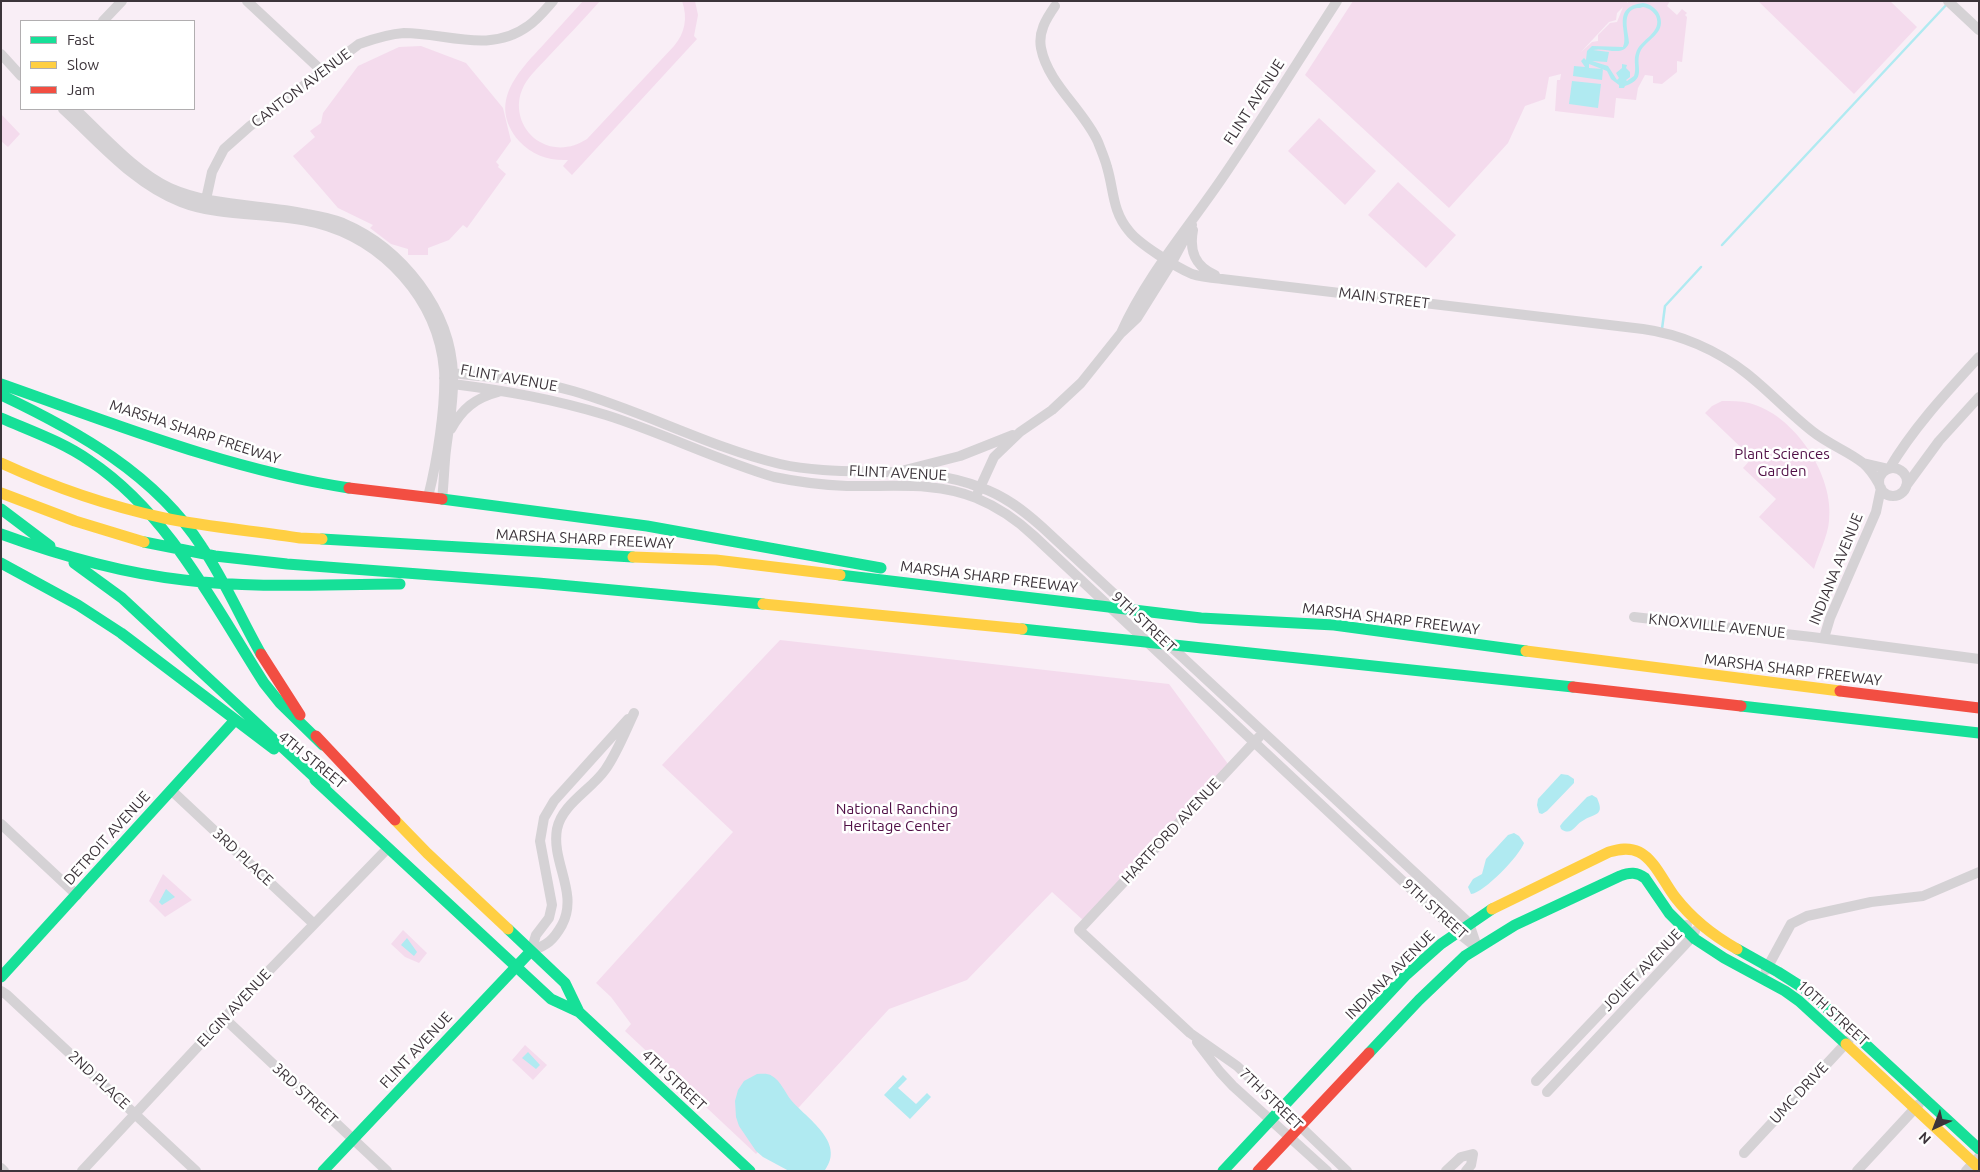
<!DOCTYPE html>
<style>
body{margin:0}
#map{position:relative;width:1980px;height:1172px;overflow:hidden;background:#f9eef6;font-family:Ubuntu,sans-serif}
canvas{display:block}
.frame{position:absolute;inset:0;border:2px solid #3c343a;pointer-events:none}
.legend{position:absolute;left:20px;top:20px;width:175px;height:90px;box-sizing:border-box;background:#fff;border:1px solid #b1aeb0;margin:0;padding:6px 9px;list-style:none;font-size:15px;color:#3c343a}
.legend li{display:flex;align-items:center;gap:10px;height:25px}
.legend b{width:25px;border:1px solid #b1aeb0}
.north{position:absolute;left:1910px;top:1102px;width:50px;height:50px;-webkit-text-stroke:4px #fff;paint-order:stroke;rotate:223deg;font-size:14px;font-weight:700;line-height:20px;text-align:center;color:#3c343a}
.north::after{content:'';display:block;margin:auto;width:18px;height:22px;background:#3c343a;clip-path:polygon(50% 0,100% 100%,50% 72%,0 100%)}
</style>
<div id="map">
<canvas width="1980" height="1172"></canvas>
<div class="frame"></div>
<ul class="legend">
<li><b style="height:6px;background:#16e098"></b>Fast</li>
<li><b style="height:6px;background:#ffcf43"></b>Slow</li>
<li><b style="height:6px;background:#f24e42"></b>Jam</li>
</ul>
<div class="north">N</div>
</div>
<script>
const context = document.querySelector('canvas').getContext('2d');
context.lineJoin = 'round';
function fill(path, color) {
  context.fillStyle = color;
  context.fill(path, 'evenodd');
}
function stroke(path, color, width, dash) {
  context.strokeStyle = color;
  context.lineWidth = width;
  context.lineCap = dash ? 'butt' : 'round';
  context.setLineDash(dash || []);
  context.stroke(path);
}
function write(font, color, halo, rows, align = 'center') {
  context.font = font + ' Ubuntu,sans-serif';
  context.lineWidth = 5;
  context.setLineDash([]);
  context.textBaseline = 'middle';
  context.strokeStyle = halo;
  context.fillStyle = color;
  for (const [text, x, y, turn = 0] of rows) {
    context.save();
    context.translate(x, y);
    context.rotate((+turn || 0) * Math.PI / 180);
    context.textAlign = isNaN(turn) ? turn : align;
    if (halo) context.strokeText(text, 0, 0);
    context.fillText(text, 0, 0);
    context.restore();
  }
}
fill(new Path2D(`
 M583,1H600C583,20 565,39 548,57C539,67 527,77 522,90C514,109 522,132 540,142C556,151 573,148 587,139L674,46C685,33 688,18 682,1H695L698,15L694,36L697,39L572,175L563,166L568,160C549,161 532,155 519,141C487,103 518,72 544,44C557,30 570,15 583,1Z
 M1353,1H1627V3L1629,1H1670L1667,6L1677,15L1682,9L1687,13L1685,15L1687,17L1682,62L1677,61V72L1662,84L1653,83V76L1645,75L1638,88L1636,100L1616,98L1614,118L1555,111L1557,80H1560L1561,74L1549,77L1545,99L1525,106L1508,143L1449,208L1305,75ZM1623,7L1617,22L1610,23L1598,35V41L1592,42L1581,52L1609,22L1616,20L1617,13Z
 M1758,1H1890L1917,27L1854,94Z
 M421,46L466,63L503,108L511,141L496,162L499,165L498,167L506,174L467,228L463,225L449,240L428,248V255H408V249L391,244L370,228L373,225L338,208L293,156L315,137L310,131L321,123L323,113L358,66L399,47Z
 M1,114L20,134L8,147L1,141Z
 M1319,118L1376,171L1345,205L1288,151Z
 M1398,182L1456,235L1426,268L1368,215Z
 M1722,401C1731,401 1741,401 1749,403C1794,414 1835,476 1829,521C1828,536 1818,555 1814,569L1759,517L1776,499L1743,468L1752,458L1705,413L1712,406Z
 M780,640L1169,684L1228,764L1084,921L1052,892L967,980L889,1009L756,1154L625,1031L631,1024L611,997L596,983L733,832L662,765Z
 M163,874L192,900L165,917L149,901Z
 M403,930L427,953L419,963L405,957L391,944Z
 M525,1045L547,1065L533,1080L512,1060Z`), '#f4dbed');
fill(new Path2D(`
 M1643,3C1650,4 1656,8 1659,14C1667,32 1649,38 1641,50C1633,65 1649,78 1625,86L1624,88H1619V85L1611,79L1607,71L1589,64V68L1603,69L1602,80L1573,76L1574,66L1585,67L1581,61L1584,58L1586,60L1587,51L1592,46L1623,47C1630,35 1609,7 1643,3ZM1643,7C1649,8 1653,11 1656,16C1663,33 1640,39 1636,53C1633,61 1637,68 1634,76L1627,81L1626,80L1630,77V72L1626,68L1627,65L1622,64V68L1616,73L1619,78L1617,80L1608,66L1592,61L1607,62L1609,52L1593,50C1606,47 1623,58 1629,43C1629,34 1620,11 1637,8C1639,8 1641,8 1643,7Z
 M1572,81L1601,84L1598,108L1569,104Z
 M1561,774L1568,775L1574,779V783L1547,811L1542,814L1539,813L1537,805L1538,799Z
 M1592,795L1597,798C1605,816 1595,813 1584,820C1575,824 1572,837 1561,829L1560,826L1563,822L1587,797Z
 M1514,833L1519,836L1524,843C1520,855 1484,893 1471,894L1468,887L1473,879L1482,874L1486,859L1508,835Z
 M166,889L175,897L162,905L159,902Z
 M407,938L417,952L414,956L401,945Z
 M528,1052L540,1065L536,1069L522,1058Z
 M757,1074C762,1074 768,1073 772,1076C780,1080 786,1094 791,1100C806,1118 846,1142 825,1170L789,1171L763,1157L756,1151L739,1126L736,1117L735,1101L738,1090L744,1081Z
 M903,1075L907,1079L898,1088L916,1104L927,1093L931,1097L910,1119L884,1095Z`), '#b0eaf1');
stroke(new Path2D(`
 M1722,245L1948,3
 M1662,329L1665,306L1701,267`), '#b0eaf1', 2.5);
stroke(new Path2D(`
 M247,1L322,71
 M1948,1L1979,30
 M1055,6C1046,19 1038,32 1041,48C1048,84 1083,109 1098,142C1101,150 1105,159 1107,167C1114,190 1112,211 1129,231C1139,244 1176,267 1192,274C1201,277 1212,278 1222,279L1643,329C1680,334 1717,350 1746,373C1769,391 1789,413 1812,431C1828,444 1848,451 1863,463C1870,469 1875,477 1879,484
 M103,21L122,1
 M1,54L21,76
 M63,109C99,142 134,184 181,202C221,218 273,212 316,223C383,240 438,299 444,370C446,405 437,462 428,497
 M75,109C102,134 136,173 170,188C213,207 262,204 307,214C319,216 332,219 343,223C402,248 451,310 453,375C454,400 449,425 446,450C444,466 444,483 442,499
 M205,204L212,172L224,149L250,126L359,44C373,39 389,34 404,33C446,33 490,54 528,26C538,19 545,10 553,1
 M1193,230C1189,251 1195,266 1215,275
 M1121,333C1148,273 1191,225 1227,171C1265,115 1300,58 1337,1
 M444,378L453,373C493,378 534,380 573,391C643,411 709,447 780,464C846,479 918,462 982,488C1005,496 1024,511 1042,527L1469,923L1477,947
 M444,378L453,384C507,391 553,399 606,415C663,433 717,460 774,477C798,482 822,485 847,486C890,487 936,481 976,498C998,507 1017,520 1034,536L1457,932L1476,947
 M451,429C462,409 475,398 498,392
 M1863,463L1889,469C1914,427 1946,393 1979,357
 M1879 482a14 14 0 1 1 28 0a14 14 0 1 1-28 0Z
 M905,470L960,456L1013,435
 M1906,486L1939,441L1979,397
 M978,492L994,457L1020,432L1052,410L1081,383L1121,333L1137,318L1172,262L1192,225
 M1634,617L1812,637L1979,659
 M1824,638L1830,618L1876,512L1881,488
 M1259,737L1079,930L1190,1033L1237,1066L1347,1171
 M171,790L314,924
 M1,824L77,895
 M531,951C547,945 553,941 562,925C579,893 551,862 557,829C562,804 591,790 605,770C617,753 625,732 634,713
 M531,951L536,935L549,918L552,905L540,841L544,818L554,801L628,719
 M1766,970L1791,924L1807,916L1871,902L1923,896L1979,872
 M1,991L7,995L196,1171
 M224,1018L387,1171
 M1197,1042L1220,1072L1233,1086L1327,1171
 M1536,1081L1682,927L1687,925
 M1547,1092L1693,936L1695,931
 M1744,1153L1849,1040
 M1,1168L4,1171
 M82,1171L258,982L388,848
 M1446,1171L1461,1157L1473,1154L1471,1165L1466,1171
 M1857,1171L1919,1104
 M1966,1171L1979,1157`), '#d5d2d5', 10);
stroke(new Path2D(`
 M1,384C115,424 229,470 349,488
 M1,395C77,431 155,474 202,547C225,581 241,619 261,654
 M1,418C31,431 63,442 90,461C169,514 214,605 264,683L280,703L323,745
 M442,499L647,526L881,568
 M1,509L50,546
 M1,534C61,556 121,573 184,580C256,589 328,584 400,584
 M322,539L633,557
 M144,542L215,556L287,564L538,583L763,604
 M1,563L78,605L121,633L274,749
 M74,563L122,598L325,787
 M840,575L1201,618L1334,625L1526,651
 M1022,629L1573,687
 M1741,706L1979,733
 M315,780L551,999L579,1012L750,1171
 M508,929L565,983L579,1012
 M1737,949L1778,972L1808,991L1979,1149
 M1,977L235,720
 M1369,1053L1419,1000L1465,956L1515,925L1620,876C1630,872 1637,872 1645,878L1669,913L1695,939L1724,958L1785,991L1799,1001L1846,1044
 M323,1171L531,951
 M1223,1171L1405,976L1441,944L1492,909`), '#16e098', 11);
stroke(new Path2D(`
 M1,463C53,487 108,506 164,518C208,527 255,531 300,538L322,539
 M1,493L75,521L144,542
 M633,557L716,560L840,575
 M763,604L1022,629
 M1526,651L1840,691
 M395,820L427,853L508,929
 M1492,909L1609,852C1619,849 1629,847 1639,852C1655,860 1664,883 1675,897C1692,919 1712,935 1737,949
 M1846,1044L1979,1168`), '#ffcf43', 11);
stroke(new Path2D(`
 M349,488L442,499
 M261,654L300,715
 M1573,687L1741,706
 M1840,691L1979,708
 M316,736L395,820
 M1258,1171L1369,1053`), '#f24e42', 11);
write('15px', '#3c343a', '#fff', [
 ["CANTON AVENUE",301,88,-37],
 ["FLINT AVENUE",1254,102,-57],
 ["MAIN STREET",1384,298,7],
 ["FLINT AVENUE",509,378,10],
 ["MARSHA SHARP FREEWAY",195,432,18],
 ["FLINT AVENUE",898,473,3],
 ["MARSHA SHARP FREEWAY",585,539,3],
 ["INDIANA AVENUE",1836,569,-68],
 ["MARSHA SHARP FREEWAY",989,577,7],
 ["MARSHA SHARP FREEWAY",1391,619,7],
 ["9TH STREET",1144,622,43],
 ["KNOXVILLE AVENUE",1717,626,6],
 ["MARSHA SHARP FREEWAY",1793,670,7],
 ["4TH STREET",312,760,39],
 ["HARTFORD AVENUE",1171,831,-47],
 ["DETROIT AVENUE",107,838,-48],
 ["3RD PLACE",243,857,43],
 ["9TH STREET",1435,909,42],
 ["JOLIET AVENUE",1642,970,-46],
 ["INDIANA AVENUE",1390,975,-45],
 ["ELGIN AVENUE",234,1008,-47],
 ["10TH STREET",1833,1013,42],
 ["FLINT AVENUE",416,1050,-47],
 ["2ND PLACE",99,1080,43],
 ["4TH STREET",674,1080,43],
 ["UMC DRIVE",1799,1093,-47],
 ["3RD STREET",305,1094,43],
 ["7TH STREET",1271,1099,44]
]);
write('15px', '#4f0e45', '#fff', [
 ["Plant Sciences",1782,454],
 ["Garden",1782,471],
 ["National Ranching",897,809],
 ["Heritage Center",897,826]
]);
</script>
